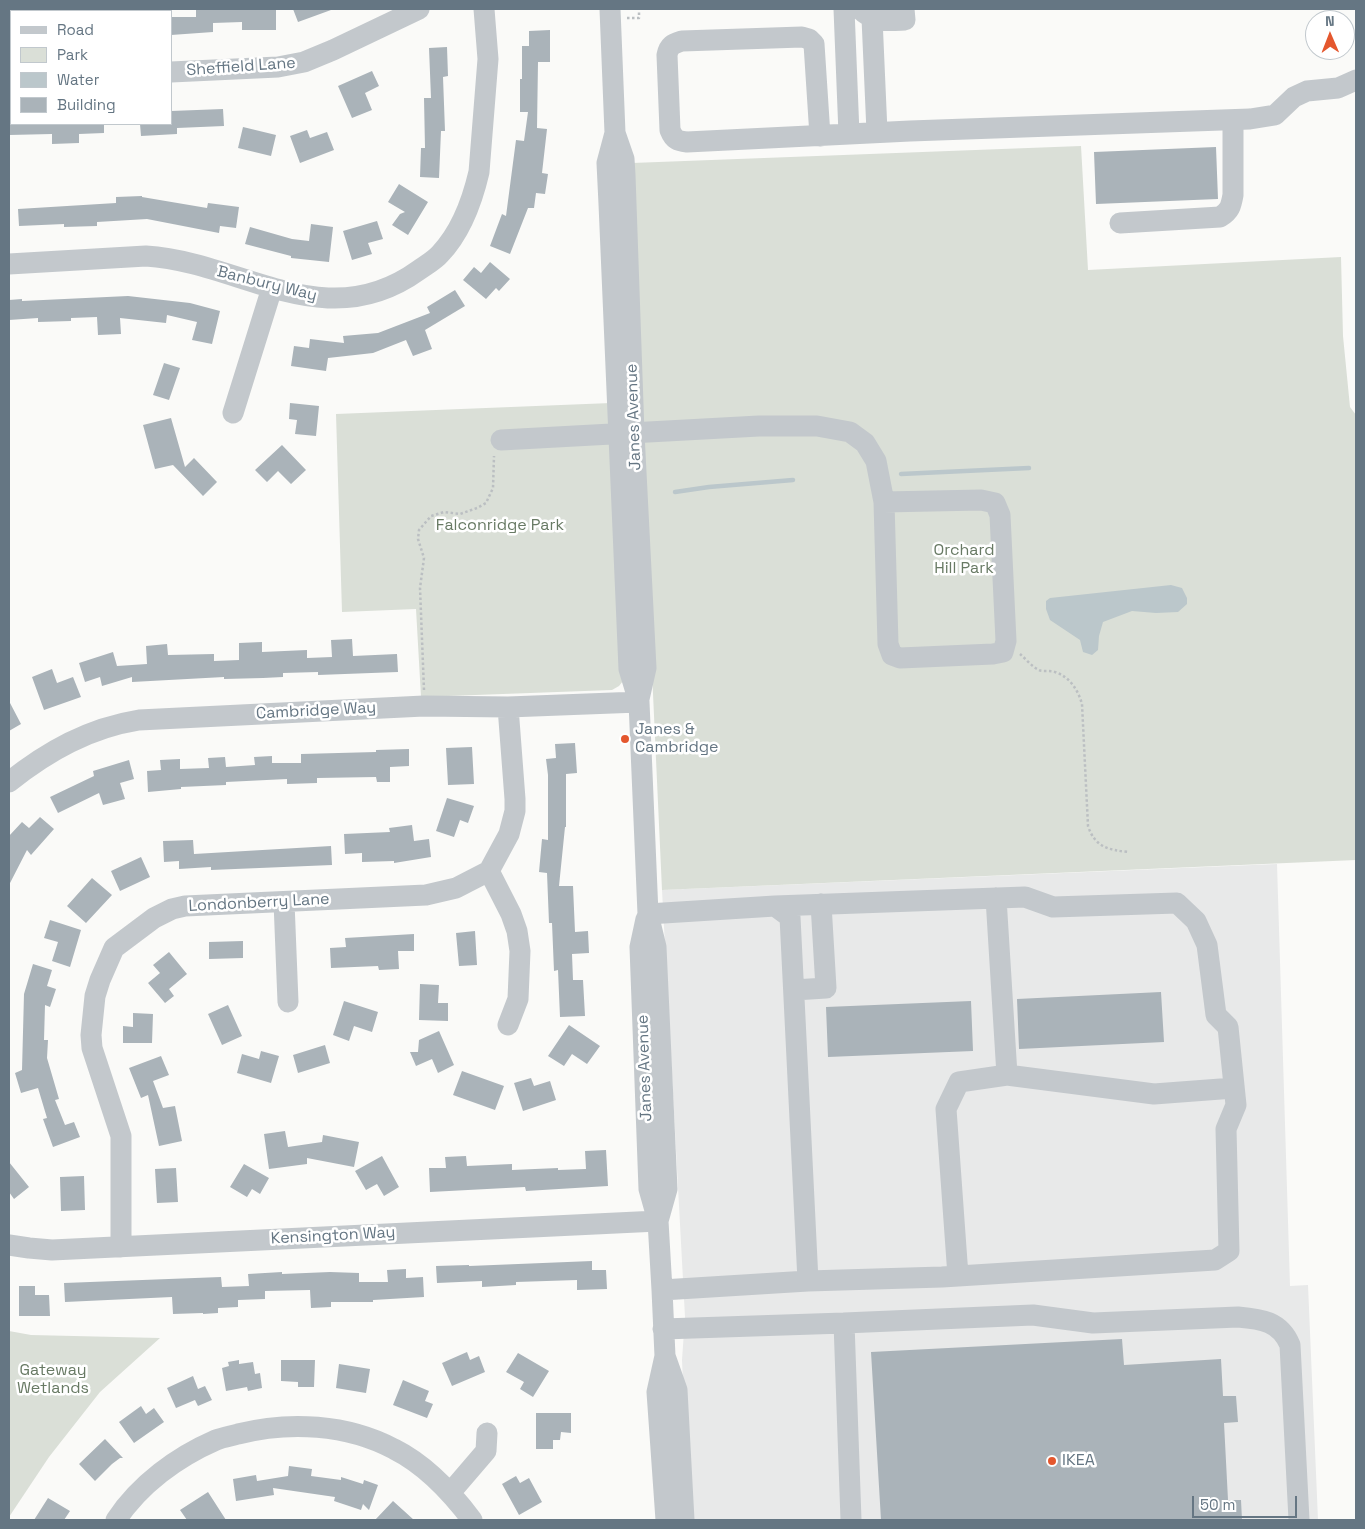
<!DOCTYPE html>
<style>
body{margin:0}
#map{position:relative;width:1365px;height:1529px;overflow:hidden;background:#fafaf8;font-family:"Space Grotesk",sans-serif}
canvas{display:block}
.frame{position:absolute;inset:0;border:10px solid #657683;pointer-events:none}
.legend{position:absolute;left:10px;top:10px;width:162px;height:115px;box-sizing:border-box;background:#fff;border:1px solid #c1c8cd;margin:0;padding:6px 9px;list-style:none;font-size:15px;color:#657683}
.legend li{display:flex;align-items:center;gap:10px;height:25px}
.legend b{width:25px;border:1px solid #c1c8cd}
.north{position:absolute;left:1305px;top:10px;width:50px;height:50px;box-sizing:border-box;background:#fff;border:1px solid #c1c8cd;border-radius:50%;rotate:359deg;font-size:14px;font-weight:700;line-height:20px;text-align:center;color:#657683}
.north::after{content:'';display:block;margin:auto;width:18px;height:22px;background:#e4572e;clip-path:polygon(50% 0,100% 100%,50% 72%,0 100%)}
.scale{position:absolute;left:1192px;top:1496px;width:105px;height:22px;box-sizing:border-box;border:2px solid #657683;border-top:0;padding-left:6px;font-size:15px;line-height:18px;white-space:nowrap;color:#657683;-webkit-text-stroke:4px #fff;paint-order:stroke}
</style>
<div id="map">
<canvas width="1365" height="1529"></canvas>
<div class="frame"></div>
<ul class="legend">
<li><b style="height:6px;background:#c3c8cc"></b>Road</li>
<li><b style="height:14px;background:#dadfd7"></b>Park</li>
<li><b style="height:14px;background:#bbc7cb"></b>Water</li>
<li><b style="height:14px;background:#aab3b9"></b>Building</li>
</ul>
<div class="north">N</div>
<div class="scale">50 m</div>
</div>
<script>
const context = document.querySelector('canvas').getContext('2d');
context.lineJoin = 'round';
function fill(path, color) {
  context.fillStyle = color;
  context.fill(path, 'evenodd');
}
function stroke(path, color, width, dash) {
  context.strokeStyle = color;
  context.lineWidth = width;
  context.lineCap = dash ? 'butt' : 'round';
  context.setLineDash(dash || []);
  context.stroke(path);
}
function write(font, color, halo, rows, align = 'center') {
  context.font = font + ' "Space Grotesk",sans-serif';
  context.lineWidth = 5;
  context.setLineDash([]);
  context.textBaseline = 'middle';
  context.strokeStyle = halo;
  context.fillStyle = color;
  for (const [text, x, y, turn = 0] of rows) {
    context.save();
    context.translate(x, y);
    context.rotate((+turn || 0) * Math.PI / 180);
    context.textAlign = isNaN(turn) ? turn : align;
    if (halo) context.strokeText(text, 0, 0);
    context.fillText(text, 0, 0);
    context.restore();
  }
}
fill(new Path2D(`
 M1277,864L1290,1286L1308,1285L1318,1520H689L682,1360L685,1317L662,890Z`), '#e8e9e9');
fill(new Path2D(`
 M1081,146L1088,270L1341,257L1343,336L1350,407L1356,415V860L662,890L640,410L632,163Z
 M611,403L623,681L619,686L612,690L421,697L416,609L342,612L336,414Z
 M9,1331L31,1335L160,1338L100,1392L49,1457L9,1517Z`), '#dadfd7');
fill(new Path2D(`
 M1171,585L1182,588L1187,598V604L1178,612L1156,613L1132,611L1103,622L1099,636L1098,650L1092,655L1083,652L1080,640L1050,620L1046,609V601L1050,598Z`), '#bbc7cb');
stroke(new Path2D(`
 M901,474L1029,468
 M675,492L709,487L793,480`), '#bbc7cb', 4.5);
fill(new Path2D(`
 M196,9H276V30H242V22L213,23V32L171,35V17H196Z
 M293,9H331V10L298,22Z
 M550,30V62H538L537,128L547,129L542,173L548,174L545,194L536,193L534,208H528L510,254L490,246L502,214L506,216L516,140L524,141L528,112H520V79H522V46H529V31Z
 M447,47L448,76L443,77L445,131H441L439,178L420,177L421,148H425L424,98H431L429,48Z
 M372,71L379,86L365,93L372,110L352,118L338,86Z
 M223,109L224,126L177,128V134L141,136L140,124H171V111Z
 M9,124H104V133L79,134V143L52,144V134L9,135Z
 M243,127L276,135L271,156L238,148Z
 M307,130L310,138L327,132L334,150L300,163L290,136Z
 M1216,147L1218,199L1096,204L1094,152Z
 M399,184L428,202L408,235L392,225L400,214L405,212L388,202Z
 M142,196V197L207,208L208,203L239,207L236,228L220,226L219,233L147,219L97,222V226L64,227V224L19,226L18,209L116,203V197Z
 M377,221L383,239L368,243L372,254L352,260L343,231Z
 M311,224L333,227L329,262L291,258V256L245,244L250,227L292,239L309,241Z
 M490,262L510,279L499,291L496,288L486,299L463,280L474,267L481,273Z
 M455,290L465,306L425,330L432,349L413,356L406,340L373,353L328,358L326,371L291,366L294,346L309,348L310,339L344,343L343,336L378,333L430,313L427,307Z
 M128,296L190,303L220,311L212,344L192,340L197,322L167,315L166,323L120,318L121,334L98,335L97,317L71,318V321L38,322V318L9,320V300L22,299V301Z
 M164,363L180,368L169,400L153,395Z
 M290,403L319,406L316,436L295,434L297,420L289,419Z
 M171,418L185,467L194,458L217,482L203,496L173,465L155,469L143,425Z
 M282,445L306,470L291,484L278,471L267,482L255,470Z
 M352,639L353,656L397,654L398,672L318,675V672L283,673V677L263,678L224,679V677L132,682V677L102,686L100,677L85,682L79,663L113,652L117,666L147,664L146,646L167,644L168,655L214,654V661L239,660V643L262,642V652L307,650V658L332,657L331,640Z
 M52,669L57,683L73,677L81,697L44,710L32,677Z
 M9,701L21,724L9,731Z
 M575,743L577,773L566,774V827H565L559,886H573L575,932L588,931L589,953L572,954L573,980H583L585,1016L560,1017L558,970L554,971L552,923H549L547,873L539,872L542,839L548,840V775L546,759L556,758L555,744Z
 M472,747L474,784L448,785L446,748Z
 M409,749V766L390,767V782H377L376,777L317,778V783L287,784V779L226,782V785L181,787V789L148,792L147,771L161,770L160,760L180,759V769L209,768L208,758L225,757L226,767L255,765L254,757L272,756V763H301V754L376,752V750Z
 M129,760L134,779L120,783L125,799L103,805L99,793L58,813L50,797L94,776L93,771Z
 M447,798L474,806L468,823L460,820L454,837L436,831Z
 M40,817L54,829L31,855L27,850L9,885V836L22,822L29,828Z
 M412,825L414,841L429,839L431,857L394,863V861L362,862V853L345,854L344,834L390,832L389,828Z
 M193,840L194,854L331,846L332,865L211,870V867L179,869V861L164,862L163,841Z
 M141,857L150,877L120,891L111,871Z
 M92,878L112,895L86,923L67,906Z
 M50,920L81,930L70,967L52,961L58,942L44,938Z
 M475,931L477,965L459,966L456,933Z
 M414,934V951H398L399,969L379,970L378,966L331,968L330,948L346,947L345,938Z
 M243,941V958L209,959V942Z
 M169,952L187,974L169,989L174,996L165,1003L148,983L160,973L153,965Z
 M33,964L52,970L47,986L56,989L50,1007L45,1005L44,1040H48L47,1058L59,1099L55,1100L65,1125L74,1122L80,1137L53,1147L43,1119L47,1118L38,1088L21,1093L15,1073L22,1070L24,994Z
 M420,984L439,985L438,1003H448V1021L419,1020Z
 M1161,992L1164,1042L1019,1049L1017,999Z
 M344,1001L378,1012L372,1032L354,1026L349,1041L333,1035Z
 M971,1001L973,1051L828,1057L826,1007Z
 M228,1005L242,1036L222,1045L208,1014Z
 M133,1013L153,1014L152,1043H123V1026L133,1027Z
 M569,1025L600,1046L587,1064L572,1054L564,1066L548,1056Z
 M439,1031L454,1065L438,1073L432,1059L416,1066L410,1052H418L419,1040Z
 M325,1045L330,1063L298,1073L293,1055Z
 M261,1051L279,1056L271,1083L237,1073L242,1054L259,1059Z
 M161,1056L169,1075L153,1081L163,1108L175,1106L182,1141L159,1146L148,1095L141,1098L129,1068Z
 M462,1071L504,1086L495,1110L453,1095Z
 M531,1078L534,1086L550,1081L556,1100L523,1111L514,1083Z
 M285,1131L288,1147L322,1142L323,1135L359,1142L354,1167L307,1158V1164L269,1169L264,1134Z
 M606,1150L608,1186L526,1191L525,1187L430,1192L429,1168H446L445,1157L466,1156L467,1166L512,1164V1170L558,1168V1170L586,1169L585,1151Z
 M382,1156L399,1187L384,1196L377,1184L366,1190L355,1171Z
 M9,1162L29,1187L14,1199L9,1192Z
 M244,1164L269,1178L260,1194L252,1189L247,1197L230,1187Z
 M176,1168L178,1202L157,1203L155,1169Z
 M84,1176L85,1210L61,1211L60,1177Z
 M592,1261V1270H606L607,1289L577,1290V1280L516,1282V1285L482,1287V1281L437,1283L436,1266L469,1265V1266Z
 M406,1269V1278L423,1277L424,1297L373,1300V1302H331V1307L311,1308L310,1290L265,1291V1299L238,1300V1307L218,1308V1313L203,1314V1313L173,1314L172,1297L65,1302L64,1283L221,1277L222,1287L249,1286L248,1274L282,1272V1274L330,1272L359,1273V1282H388L387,1270Z
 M19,1286H35V1295H49L50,1316H19Z
 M1122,1339L1124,1365L1221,1359L1223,1396H1236L1238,1422L1224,1423L1228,1500H1241L1242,1520H881L871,1352Z
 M467,1352L470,1360L479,1356L485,1372L452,1386L442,1363Z
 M518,1353L549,1371L533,1397L520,1389L524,1382L506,1372Z
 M239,1360V1364L253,1362L255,1374L260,1373L262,1388L248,1391L247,1387L226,1391L222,1368L229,1366L228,1362Z
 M281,1360H315L314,1387H298V1382L281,1381Z
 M339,1364L370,1369L366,1393L336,1388Z
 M193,1376L198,1389L205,1386L212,1400L198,1406L195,1400L176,1408L167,1388Z
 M403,1380L429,1391L425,1401L433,1404L427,1418L393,1405Z
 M141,1406L146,1414L154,1408L164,1422L134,1443L119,1422Z
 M536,1413H571V1433L561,1432L560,1440H553V1449H536Z
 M105,1439L123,1458H120L112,1464L95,1481L79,1464Z
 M289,1466L312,1469L311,1476L341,1480V1477L363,1484L364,1480L378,1485L369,1510L363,1504L361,1510L334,1501L335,1497L273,1488L274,1495L236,1501L233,1479L256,1475L257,1481L288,1476Z
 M516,1476L520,1483L529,1478L542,1502L519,1515L502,1484Z
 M208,1492L226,1520H187L180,1510Z
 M48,1498L70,1511L64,1520H34Z
 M393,1501L414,1520H375Z`), '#aab3b9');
stroke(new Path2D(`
 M627,18H639V9
 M1020,654C1026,659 1032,667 1039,670C1043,672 1050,670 1055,672C1070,677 1078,690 1082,704L1088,826C1095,847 1108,850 1129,852
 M424,690L420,588L424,558L418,539L419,530L431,516L444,512L460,514L477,508L486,503L493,488L494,456`), '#bbbfc2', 2.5, [2.5, 2.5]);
stroke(new Path2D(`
 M610,9L615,133L607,163L609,204L629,669L639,702L648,914L656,947L667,1189L658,1221
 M844,9L849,134
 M860,9C874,23 886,21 905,20L904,9
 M872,18L877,132
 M171,72L278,67L304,62L333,50L419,9
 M9,80L11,79
 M615,133L624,159L625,175L634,433L646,668L639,699
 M820,136L814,44L809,39L802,37L682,41C673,44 669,45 667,55L670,130C674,140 678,141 687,142L910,131L1250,119L1275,115L1294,97L1307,91L1338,88L1356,80
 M1120,223L1220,217C1230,211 1231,206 1233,195V120
 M9,264L146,256C242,262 325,338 419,270C426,265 435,260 440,254C461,232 472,202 479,172L488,59L484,9
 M233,413L272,288
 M501,440L759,426H817L850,432L865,443L876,461L884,502L888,644L892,655L900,658L993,654L1003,652L1006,641L1000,515L995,503L981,500L884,502
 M9,782C48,751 89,728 139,720L424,706L508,707L639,702
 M489,871L511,914L517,931L520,951L518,999L508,1025
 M284,902L288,1002
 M775,906L1025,897L1053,907L1177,903L1196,921L1207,945L1216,1015L1228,1027L1236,1105L1226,1129L1229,1251L1215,1260L942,1277L808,1281
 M648,914L775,906L790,917L808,1281L662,1290
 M646,919L640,947L649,1189L658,1221L662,1290L665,1356L657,1392L666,1520
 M794,990L826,988L821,904
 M1007,1075L1154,1094L1234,1088
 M9,1245L29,1248L52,1250L658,1221
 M121,1247V1136L92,1048L91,1035L95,996L100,980L114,948L154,918L172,909L185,906L426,895L456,888L489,871L509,834L515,811V799L508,707
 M958,1276L946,1109L959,1082L1007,1075L996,898
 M663,1329L844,1323
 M665,1356L677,1390L684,1520
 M450,1493L486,1451L487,1433
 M116,1520C140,1484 177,1457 216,1440C223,1437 231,1436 238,1434C289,1421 347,1424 394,1449C426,1465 451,1492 472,1520
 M851,1520L844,1323L1033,1315L1093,1323L1238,1317C1261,1319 1280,1321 1290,1345L1299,1520`), '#c3c8cc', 21);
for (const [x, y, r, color] of [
 [625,739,5,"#e4572e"],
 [1052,1461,5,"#e4572e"]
]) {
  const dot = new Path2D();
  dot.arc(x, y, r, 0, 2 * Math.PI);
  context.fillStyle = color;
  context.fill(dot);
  stroke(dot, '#fff', 2);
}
write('16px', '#657683', '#fff', [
 ["Sheffield Lane",241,67,-4],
 ["Banbury Way",267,284,14],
 ["Janes Avenue",634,417,-92],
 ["Cambridge Way",316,711,-3],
 ["Londonberry Lane",259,903,-3],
 ["Janes Avenue",645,1068,-92],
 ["Kensington Way",333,1236,-3]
]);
write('16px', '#687a64', '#fff', [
 ["Falconridge Park",500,526],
 ["Orchard",964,551],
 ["Hill Park",964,569],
 ["Gateway",53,1371],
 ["Wetlands",53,1389]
]);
write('16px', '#657683', '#fff', [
 ["Janes &",635,730],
 ["Cambridge",635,748],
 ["IKEA",1062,1461]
], 'left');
</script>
